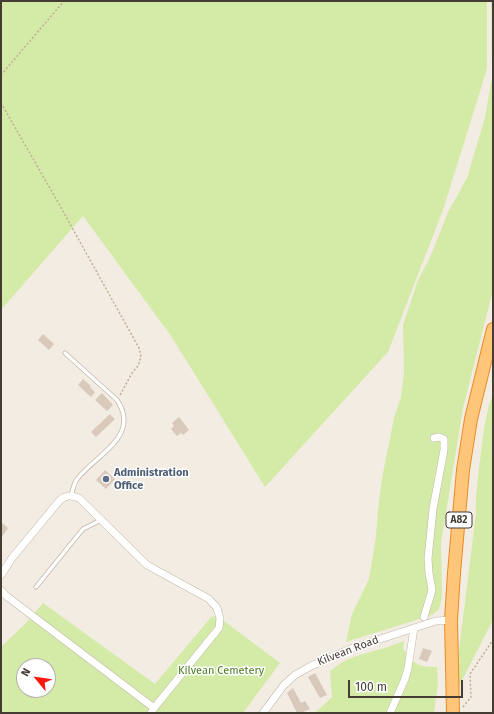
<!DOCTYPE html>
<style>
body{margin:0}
#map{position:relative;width:494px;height:714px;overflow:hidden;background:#f3ece3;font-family:"Fira Sans",sans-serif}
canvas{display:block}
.frame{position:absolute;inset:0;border:2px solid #453c33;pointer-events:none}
.north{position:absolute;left:16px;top:658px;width:40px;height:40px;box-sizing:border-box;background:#fff;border:1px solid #b5b1ad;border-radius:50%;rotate:299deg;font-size:11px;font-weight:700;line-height:16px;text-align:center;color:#453c33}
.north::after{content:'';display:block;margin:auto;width:14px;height:18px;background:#ff160e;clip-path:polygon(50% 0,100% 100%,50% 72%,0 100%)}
.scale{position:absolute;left:348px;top:680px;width:115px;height:18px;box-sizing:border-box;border:2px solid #453c33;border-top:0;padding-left:5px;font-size:12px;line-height:14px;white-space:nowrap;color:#453c33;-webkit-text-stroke:3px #fff;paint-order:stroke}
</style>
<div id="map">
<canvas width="494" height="714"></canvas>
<div class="frame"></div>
<div class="north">N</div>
<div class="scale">100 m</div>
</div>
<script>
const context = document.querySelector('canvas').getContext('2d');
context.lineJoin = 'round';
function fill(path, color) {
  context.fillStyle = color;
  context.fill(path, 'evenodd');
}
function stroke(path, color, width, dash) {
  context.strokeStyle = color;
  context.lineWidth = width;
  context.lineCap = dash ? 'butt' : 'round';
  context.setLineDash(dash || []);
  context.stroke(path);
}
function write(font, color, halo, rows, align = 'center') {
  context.font = font + ' "Fira Sans",sans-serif';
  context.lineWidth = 3;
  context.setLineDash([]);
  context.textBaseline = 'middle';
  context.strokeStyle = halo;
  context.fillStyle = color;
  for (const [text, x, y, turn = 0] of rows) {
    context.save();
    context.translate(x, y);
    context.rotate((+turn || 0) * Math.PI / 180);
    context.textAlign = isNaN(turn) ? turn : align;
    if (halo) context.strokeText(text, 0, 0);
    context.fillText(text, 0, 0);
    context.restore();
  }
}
fill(new Path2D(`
 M1,1H487V69L443,210L388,352L265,487L171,336L83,216L1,310Z
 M491,1H493V290L463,408L441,543L442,597L439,609L432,615L346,642L352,614L369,579L376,536L378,510L382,478L394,418L401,397L404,372L403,325L418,280L431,255L448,212L467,178L485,117L492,77Z
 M493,393V620L453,698L476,513C475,500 477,489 478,476C482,449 483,420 493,393Z
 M43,603L155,684L212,616L220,618L280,663L243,713H1V647L25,624ZM24,666H48V690H24Z
 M404,641L403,649C415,663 417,668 437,667L438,683L434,713H315L332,697L330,672C345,657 358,656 377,650C386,648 395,644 404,641Z`), '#d4eba8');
fill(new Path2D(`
 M43,334L54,344L49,350L38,340Z
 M83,379L91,386L90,387L95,392L91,397L78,385Z
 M102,393L113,405L107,411L95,400Z
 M110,414L115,419L96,437L91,432Z
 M179,417L189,430L183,435L181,433L177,436L171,429L174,426L172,423Z
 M105,470L115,479L106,489L96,480Z
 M1,522L8,528L1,538Z
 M423,648L432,651L427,662L419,659Z
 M315,673L327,695L320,698L308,677Z
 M293,688L301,703L305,701L310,709L301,713H297L287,693Z`), '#d8c9ba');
const service = new Path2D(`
 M65,353L117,400C141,436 97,454 78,478C74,482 73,490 71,495
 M36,587L83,529L101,520`);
const minor = new Path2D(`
 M1,575L12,558L60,500C66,495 71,495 79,498L147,565L209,599L217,608L220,618L219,628L154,708L151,713
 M1,590L5,595L154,708
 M424,617L432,590L429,573L428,559L433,509L444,450V439L439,437L434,438
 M263,713L284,685L295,675L311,666L353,648L414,628L436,621L451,620
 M390,713L405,679L408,668L414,628`);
const trunk = new Path2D(`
 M453,713L451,620L454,573L463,470L471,419L493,329`);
stroke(service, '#c2b6a8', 5);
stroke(minor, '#c2b6a8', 8);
stroke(trunk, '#e98b27', 14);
stroke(new Path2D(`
 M1,75L64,1
 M1,103L59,204L139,348L141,357L138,366L132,373L120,395
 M463,707L471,697L470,674L493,640`), '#c2ad95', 1.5, [2, 2]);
stroke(service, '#fff', 3.5);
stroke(minor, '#fff', 7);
stroke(trunk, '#ffc679', 12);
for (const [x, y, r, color] of [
 [106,479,4,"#5c6f8a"]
]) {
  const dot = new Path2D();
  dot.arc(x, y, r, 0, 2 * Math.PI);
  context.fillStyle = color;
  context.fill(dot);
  stroke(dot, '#fff', 1.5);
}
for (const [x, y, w] of [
 [459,520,26]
]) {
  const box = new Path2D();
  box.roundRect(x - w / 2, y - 8, w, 16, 3);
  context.fillStyle = '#fff';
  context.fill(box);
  stroke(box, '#453c33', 1);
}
write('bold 10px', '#453c33', null, [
 ["A82",459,520]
]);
write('bold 11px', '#4e5e75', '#fff', [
 ["Administration",114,473],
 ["Office",114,486]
], 'left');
write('11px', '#453c33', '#fff', [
 ["Kilvean Road",348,651,-21]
]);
write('11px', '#4e7b22', '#fff', [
 ["Kilvean Cemetery",221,671]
]);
</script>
